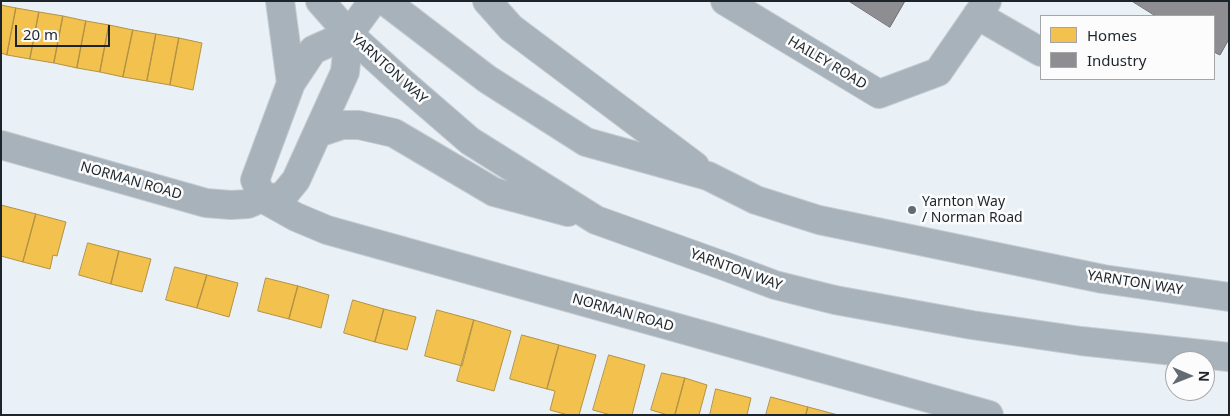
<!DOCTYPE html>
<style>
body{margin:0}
#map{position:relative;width:1230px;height:416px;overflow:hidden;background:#e9f0f6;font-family:"Noto Sans",sans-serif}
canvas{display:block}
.frame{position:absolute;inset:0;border:2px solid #1d252c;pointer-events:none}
.legend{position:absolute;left:1040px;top:15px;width:175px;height:65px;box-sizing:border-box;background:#fcfcfc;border:1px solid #a3a6a9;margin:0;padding:6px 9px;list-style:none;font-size:15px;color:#1d252c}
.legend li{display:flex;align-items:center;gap:10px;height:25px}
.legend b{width:25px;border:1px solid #a3a6a9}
.north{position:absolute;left:1165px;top:351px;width:50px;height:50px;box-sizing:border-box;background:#fcfcfc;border:1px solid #a3a6a9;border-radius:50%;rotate:91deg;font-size:14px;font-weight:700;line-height:20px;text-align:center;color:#1d252c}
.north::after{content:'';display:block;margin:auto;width:18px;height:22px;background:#646c73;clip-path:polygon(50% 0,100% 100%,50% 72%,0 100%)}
.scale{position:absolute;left:15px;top:25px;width:95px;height:22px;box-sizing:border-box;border:2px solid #1d252c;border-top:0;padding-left:6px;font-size:15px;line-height:18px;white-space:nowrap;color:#1d252c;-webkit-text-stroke:4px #fcfcfc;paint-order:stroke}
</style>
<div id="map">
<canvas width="1230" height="416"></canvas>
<div class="frame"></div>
<ul class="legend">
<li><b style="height:14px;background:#f2c14e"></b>Homes</li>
<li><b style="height:14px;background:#8d8d92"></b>Industry</li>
</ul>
<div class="north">N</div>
<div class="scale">20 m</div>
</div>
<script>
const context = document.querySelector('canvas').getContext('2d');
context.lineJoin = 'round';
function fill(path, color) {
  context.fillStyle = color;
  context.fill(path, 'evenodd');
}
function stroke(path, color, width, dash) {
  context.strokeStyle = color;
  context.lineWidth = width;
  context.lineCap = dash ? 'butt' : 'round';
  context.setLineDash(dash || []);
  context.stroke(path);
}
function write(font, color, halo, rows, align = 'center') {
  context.font = font + ' "Noto Sans",sans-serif';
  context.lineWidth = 5;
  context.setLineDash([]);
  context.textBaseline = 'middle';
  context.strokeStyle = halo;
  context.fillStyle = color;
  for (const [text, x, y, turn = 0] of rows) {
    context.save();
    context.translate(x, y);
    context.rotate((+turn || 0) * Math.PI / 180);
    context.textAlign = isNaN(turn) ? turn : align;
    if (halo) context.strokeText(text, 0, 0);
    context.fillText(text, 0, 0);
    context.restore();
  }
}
const homes = new Path2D(`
 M1,5L16,8L7,55L1,53Z
 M16,8L39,12L30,59L7,55Z
 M39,12L63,16L54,63L30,59Z
 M63,16L86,21L77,68L54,63Z
 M86,21L109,25L100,72L77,68Z
 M109,25L133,30L123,77L100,72Z
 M133,30L156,34L147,81L123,77Z
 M156,34L179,38L170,85L147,81Z
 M179,38L202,43L193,90L170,85Z
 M1,205L36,214L23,262L1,256Z
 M36,214L66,222L57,256L53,255L50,269L23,262Z
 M88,243L119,251L111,284L79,275Z
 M119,251L151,259L142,292L111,284Z
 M175,267L207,275L197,308L166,300Z
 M207,275L238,283L229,317L197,308Z
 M266,278L298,286L289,319L258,311Z
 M298,286L329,295L321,328L289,319Z
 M353,300L384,309L375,342L344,333Z
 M384,309L416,317L407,350L375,342Z
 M437,310L474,320L462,366L425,356Z
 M474,320L511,331L494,391L457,381Z
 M522,335L559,345L547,389L510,379Z
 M559,345L596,355L579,415H568L550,410L555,391L547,389Z
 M609,355L645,365L632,415H611L593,410Z
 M662,373L685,378L675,415H668L651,410Z
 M685,378L707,385L699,415H675Z
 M716,389L751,398L747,415H710Z
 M771,397L808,407L806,415H766Z
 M808,407L838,415H806Z`);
fill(homes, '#f2c14e');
stroke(homes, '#b29244', 1);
const industry = new Path2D(`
 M849,1H905L890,27Z
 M1132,1H1229V39L1220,55L1214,52V16H1156Z`);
fill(industry, '#8d8d92');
stroke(industry, '#6b6e73', 1);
const minor = new Path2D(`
 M280,1L291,83L255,180L262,198L296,217L327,230L989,415
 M320,1L349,34L403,83L470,141L596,220L727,267L775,285L835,300L972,325L1081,341L1229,357
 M385,1L487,79L586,142L708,176L756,200L819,220L1103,279L1229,297
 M487,1L511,28L695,166
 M725,1L879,94L938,72L987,1
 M977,15L1041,52
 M291,83L313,50L349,34
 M318,133L342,125H359L394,133L494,192L568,212
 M1,145L206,203L231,205L248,204L262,198L282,197L296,180L345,72L349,34L373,1`);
stroke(minor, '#c5cbd1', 30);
stroke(minor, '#a8b2ba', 28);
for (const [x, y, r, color] of [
 [912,210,5,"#646c73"]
]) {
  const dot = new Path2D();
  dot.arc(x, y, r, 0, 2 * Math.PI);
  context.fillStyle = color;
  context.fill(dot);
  stroke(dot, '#fcfcfc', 2);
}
write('14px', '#1d252c', '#fcfcfc', [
 ["HAILEY ROAD",827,63,31],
 ["YARNTON WAY",389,69,42],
 ["NORMAN ROAD",131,181,16],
 ["YARNTON WAY",736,270,20],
 ["YARNTON WAY",1135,283,9],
 ["NORMAN ROAD",623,313,16]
]);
write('14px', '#1d252c', '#fcfcfc', [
 ["Yarnton Way",922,202],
 ["/ Norman Road",922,218]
], 'left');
</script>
